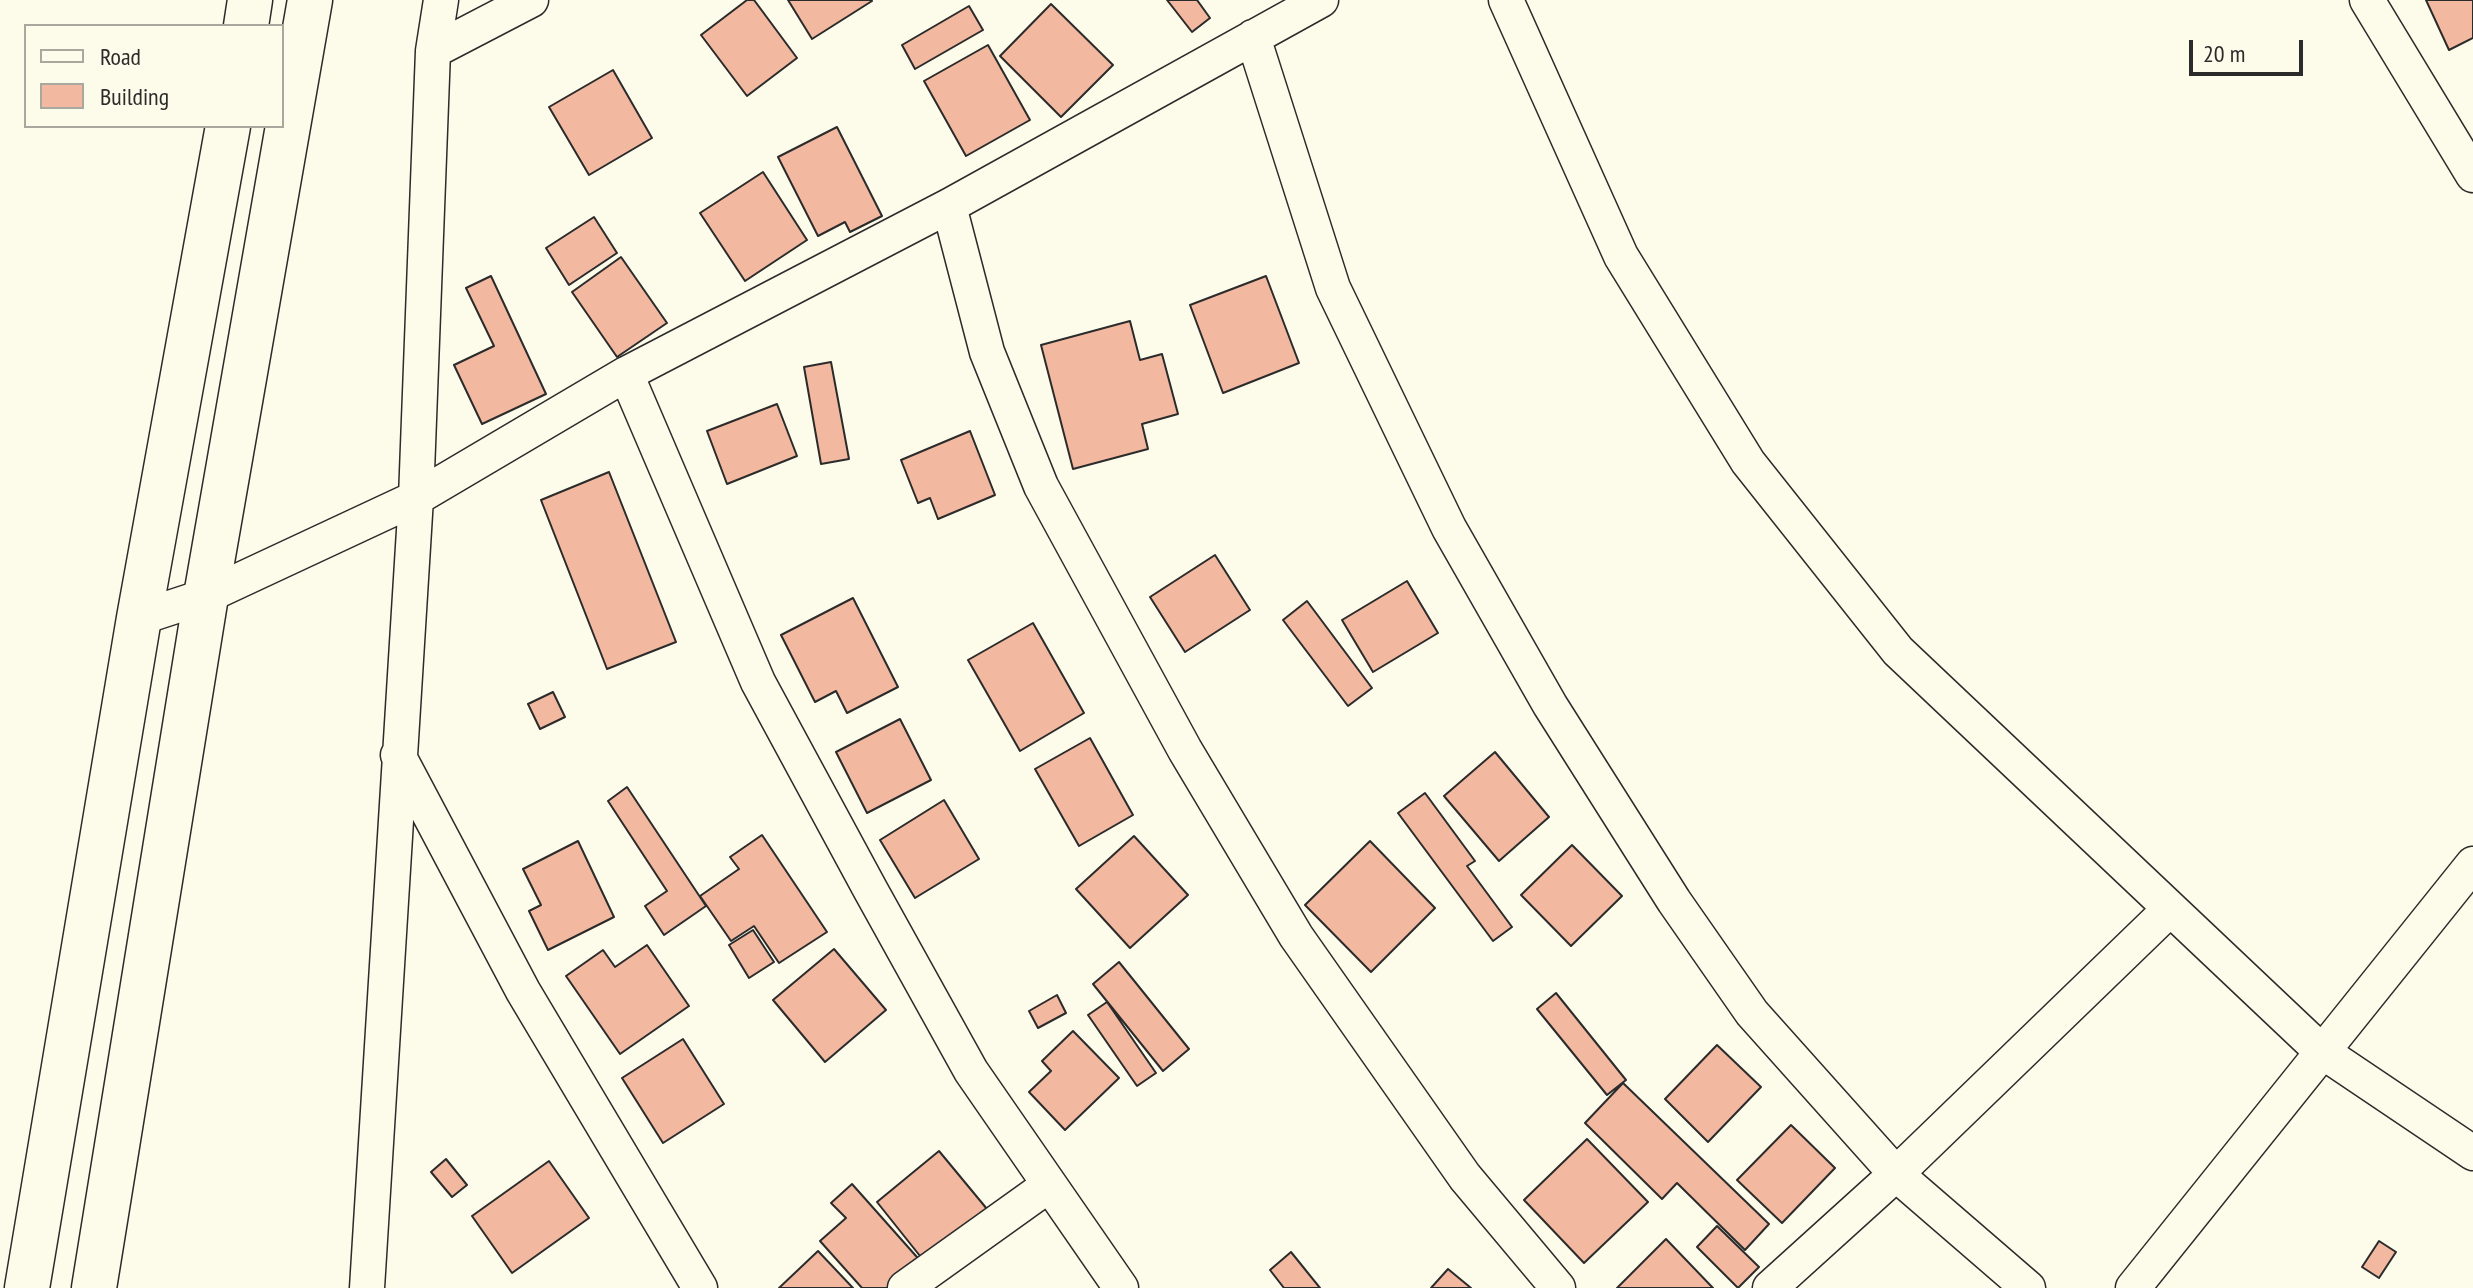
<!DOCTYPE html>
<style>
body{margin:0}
#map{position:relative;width:2473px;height:1288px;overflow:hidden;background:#fdfbea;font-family:"PT Sans Narrow",sans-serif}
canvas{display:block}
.legend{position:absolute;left:24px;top:24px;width:260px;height:104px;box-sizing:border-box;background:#fdfbea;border:2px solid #a9a89e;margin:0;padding:10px 14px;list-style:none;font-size:24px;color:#2b2b2b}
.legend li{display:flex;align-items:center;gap:16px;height:40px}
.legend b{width:40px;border:2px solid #a9a89e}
.scale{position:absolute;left:2189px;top:40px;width:114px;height:36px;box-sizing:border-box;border:4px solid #2b2b2b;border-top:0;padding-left:10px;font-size:24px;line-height:28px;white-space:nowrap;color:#2b2b2b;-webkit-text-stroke:6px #fdfbea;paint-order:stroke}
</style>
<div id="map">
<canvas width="2473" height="1288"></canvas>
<ul class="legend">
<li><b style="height:10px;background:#fdfbea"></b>Road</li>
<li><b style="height:22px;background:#f2b8a0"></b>Building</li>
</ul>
<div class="scale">20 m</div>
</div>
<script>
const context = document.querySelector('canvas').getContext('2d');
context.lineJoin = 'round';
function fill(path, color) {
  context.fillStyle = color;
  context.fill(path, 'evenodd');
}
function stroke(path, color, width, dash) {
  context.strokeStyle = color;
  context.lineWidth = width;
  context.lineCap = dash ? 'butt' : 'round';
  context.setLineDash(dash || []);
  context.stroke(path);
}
const building = new Path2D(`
 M747,0H754L797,58L747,96L701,35Z
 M788,0H871L872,1L812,39Z
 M1167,0H1197L1210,18L1192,32Z
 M2426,0H2473V38L2449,50Z
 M1051,4L1113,65L1061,117L1000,56Z
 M969,6L983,30L915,69L902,45Z
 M988,45L1030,120L966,156L924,81Z
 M613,70L652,138L589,175L549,107Z
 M837,127L882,216L850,232L845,222L818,236L778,157Z
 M763,172L807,240L745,281L700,213Z
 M594,217L617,253L569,285L546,248Z
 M621,257L667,323L617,357L572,292Z
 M491,276L546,394L482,424L454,365L494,346L466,288Z
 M1266,276L1299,363L1223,393L1190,305Z
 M1130,321L1140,360L1162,354L1178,414L1142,424L1148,449L1073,469L1041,345Z
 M831,362L849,459L821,464L804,367Z
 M777,404L797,456L727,484L707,431Z
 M970,431L995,495L938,519L930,498L918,503L901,460Z
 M609,472L676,642L607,669L541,500Z
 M1215,555L1250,610L1185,652L1150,597Z
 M1407,581L1438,633L1373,672L1342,620Z
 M853,598L898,687L847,713L836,691L815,702L781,635Z
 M1307,601L1372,688L1348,706L1283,620Z
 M1033,623L1084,713L1020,751L968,660Z
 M553,692L565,717L540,729L528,704Z
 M900,719L931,780L867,813L836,752Z
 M1090,738L1133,815L1079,846L1035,769Z
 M1495,752L1549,817L1499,861L1444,796Z
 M627,787L706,906L664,935L645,906L667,891L608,801Z
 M1425,793L1475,861L1467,866L1512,927L1493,941L1398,813Z
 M944,800L979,859L915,898L880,840Z
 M762,835L827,932L779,963L754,926L731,941L700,896L739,869L730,857Z
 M1134,836L1188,895L1130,948L1076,889Z
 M578,841L614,917L548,950L529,911L541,905L523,869Z
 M1370,841L1435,908L1371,972L1305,905Z
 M1572,845L1622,896L1571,946L1521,895Z
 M753,930L774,962L749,978L729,945Z
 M647,945L689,1006L620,1054L566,976L603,950L615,967Z
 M834,949L886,1010L825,1062L773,1000Z
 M1119,962L1189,1049L1163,1071L1093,984Z
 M1556,993L1626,1080L1607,1095L1537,1009Z
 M1057,995L1066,1013L1038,1028L1029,1011Z
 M1107,1002L1156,1073L1137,1086L1088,1015Z
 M1073,1031L1119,1078L1065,1130L1029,1092L1051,1071L1042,1061Z
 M683,1039L724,1104L663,1143L622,1078Z
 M1717,1045L1761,1087L1708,1142L1665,1099Z
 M1623,1083L1769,1224L1745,1250L1677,1183L1662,1199L1585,1123Z
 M1791,1125L1835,1168L1782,1223L1737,1180Z
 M1587,1139L1648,1202L1584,1263L1524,1200Z
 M939,1151L987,1209L924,1261L877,1202Z
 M446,1159L467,1185L452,1197L431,1172Z
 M549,1161L589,1218L512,1273L472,1216Z
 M852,1184L924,1265L899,1288H862L820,1241L846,1218L831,1203Z
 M1717,1226L1759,1267L1738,1288L1697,1247Z
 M1666,1239L1713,1288H1617Z
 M2379,1241L2396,1252L2379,1278L2362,1267Z
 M818,1251L853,1288H779Z
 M1291,1252L1320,1288H1284L1270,1270Z
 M1448,1269L1471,1288H1431Z`);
fill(building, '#f2b8a0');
stroke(building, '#2b2b2b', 2);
const street = new Path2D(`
 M1506,0L1621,256L1748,462L1898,651L2320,1050L2473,1153
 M2367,0L2473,175
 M1253,37L1333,288L1449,528L1550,705L1674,901L1752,1013L1896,1174L2028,1288
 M433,51L531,0
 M949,206L987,352L1041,486L1185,750L1296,936L1465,1177L1558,1288
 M626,374L758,682L870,889L971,1071L1121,1288
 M139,618L206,596L416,498L626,374L949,206L1321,0
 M398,755L523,991L700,1288
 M367,1288L416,498L433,51L441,0
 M905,1288L1049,1185
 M1770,1288L1896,1174L2170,909
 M2133,1288L2473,864`);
const secondary = new Path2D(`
 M246,26L250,0
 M27,1288L139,618L228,126
 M94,1288L206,596L310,0`);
stroke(street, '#2b2b2b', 37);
stroke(secondary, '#2b2b2b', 47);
stroke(street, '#fdfbea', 34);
stroke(secondary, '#fdfbea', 44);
</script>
